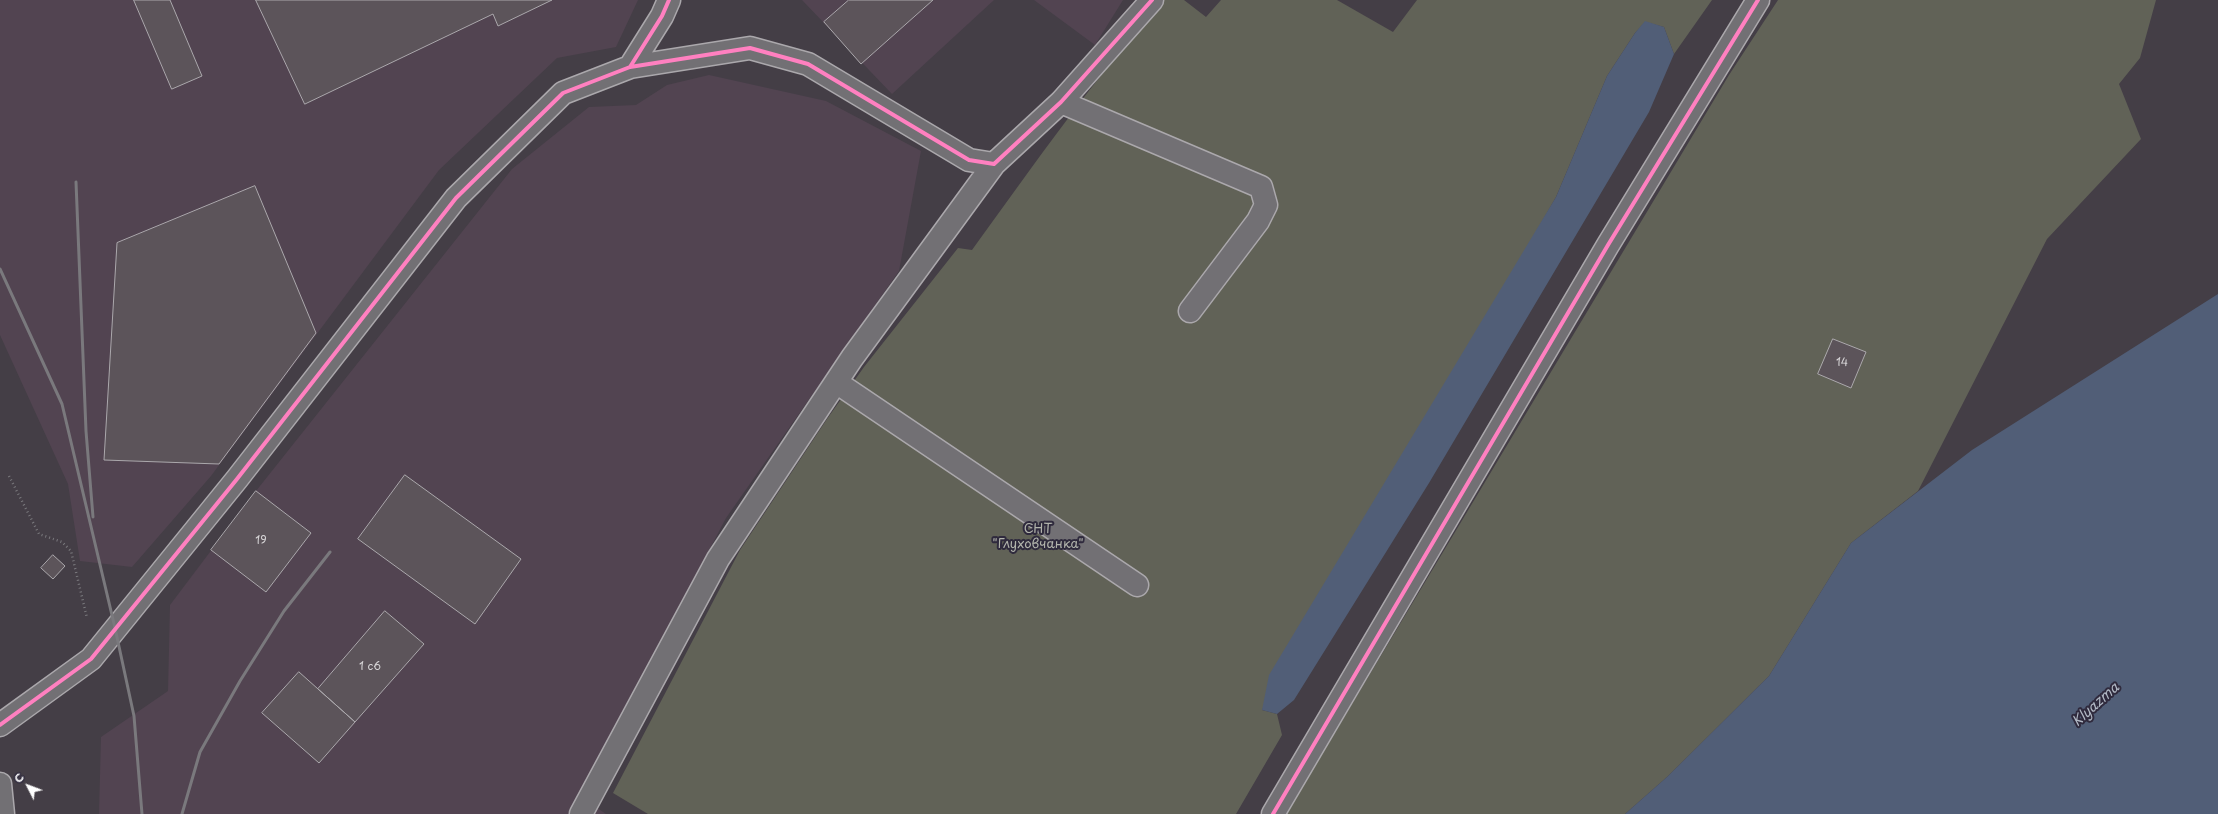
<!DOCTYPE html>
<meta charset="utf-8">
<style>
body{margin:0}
#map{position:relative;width:2218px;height:814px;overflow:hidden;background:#443e46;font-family:"Playpen Sans",sans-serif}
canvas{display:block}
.north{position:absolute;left:8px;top:766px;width:40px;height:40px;-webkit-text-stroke:3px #2f2a3d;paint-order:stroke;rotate:312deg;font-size:11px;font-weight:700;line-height:16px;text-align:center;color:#fff}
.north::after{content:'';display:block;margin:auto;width:14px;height:18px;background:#fff;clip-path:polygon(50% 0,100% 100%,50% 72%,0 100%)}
</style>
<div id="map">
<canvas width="2218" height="814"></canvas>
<div class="north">С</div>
</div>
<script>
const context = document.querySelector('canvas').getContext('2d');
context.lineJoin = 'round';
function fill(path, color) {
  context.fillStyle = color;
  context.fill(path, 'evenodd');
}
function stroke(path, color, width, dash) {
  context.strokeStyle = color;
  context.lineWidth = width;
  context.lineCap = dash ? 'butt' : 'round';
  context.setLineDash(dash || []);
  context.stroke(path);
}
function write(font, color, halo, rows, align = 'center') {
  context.font = font + ' "Playpen Sans",sans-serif';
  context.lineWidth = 4;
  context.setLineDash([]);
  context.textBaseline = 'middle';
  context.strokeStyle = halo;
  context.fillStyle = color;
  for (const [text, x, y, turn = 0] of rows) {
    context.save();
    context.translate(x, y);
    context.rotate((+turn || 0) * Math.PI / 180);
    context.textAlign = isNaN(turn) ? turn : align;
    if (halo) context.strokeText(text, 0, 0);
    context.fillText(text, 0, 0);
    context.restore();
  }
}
fill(new Path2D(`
 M0,0H638L616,47L557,58L439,170L211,476L132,567L80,561L68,484L0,335Z
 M802,0H994L892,94Z
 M1034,0H1123L1095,45Z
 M709,75L826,101L921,151L899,271L726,518L580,796L606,814H99L101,737L168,691L170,605L256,491L512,169L589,107L636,105L667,85Z`), '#524451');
fill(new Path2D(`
 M1164,0H1184L1206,17L1221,0H1337L1393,32L1417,0H1712L1674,54L1664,27L1645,22L1635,33L1607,76L1556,197L1262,710L1277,714L1282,735L1236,814H648L613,793L740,550L827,419L864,367L958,248L972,250C1034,165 1094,78 1164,0Z
 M1778,0H2156L2140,58L2119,84L2141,139L2047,239L1918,491L1851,543L1769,676L1667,777L1625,814H1286L1729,75Z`), '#616257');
fill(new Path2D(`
 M1645,21L1664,27L1674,54L1649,112L1429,483L1294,700L1277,714L1262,710L1269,675L1556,197L1607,76L1635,33Z
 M2218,294V814H1625L1667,777L1769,676L1851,543L1972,450Z`), '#515e77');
const building = new Path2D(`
 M134,0H170L202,76L172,89Z
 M256,0H552L498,26L493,14L305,104Z
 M849,0H933L861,64L824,22Z
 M255,186L316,333L219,464L104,460L117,243Z
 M1833,339L1866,352L1851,388L1818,374Z
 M405,475L521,559L475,624L358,539Z
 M256,491L311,533L266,592L211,550Z
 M53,555L65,566L53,579L41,568Z
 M385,611L424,644L355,722L318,689Z
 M299,672L355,722L319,763L262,713Z`);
fill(building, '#5c545a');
stroke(building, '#aba8ac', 1);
const minor = new Path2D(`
 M630,67L750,48L808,64L969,160L994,164L1061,102L1152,0
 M1061,102L1261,187L1266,205L1258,221L1190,311
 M836,382L1137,585
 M0,725L91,659L237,479L456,198L563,93L630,67L662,16L669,0
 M581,814L718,559L852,358L994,164
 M1273,814L1608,245L1758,0`);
const major = new Path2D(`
 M0,784L3,814`);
stroke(minor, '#aba8ac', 25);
stroke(major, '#aba8ac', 25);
stroke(new Path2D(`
 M9,476L39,534L62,542L71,551L87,618`), '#7a797d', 2.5, [1, 3]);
stroke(minor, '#727074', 22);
stroke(major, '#727074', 22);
stroke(new Path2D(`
 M76,182L86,431L93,517
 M0,269L62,404L115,628L134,716L142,814
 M182,814L200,752L240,681L284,611L330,552`), '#7a797d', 3);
stroke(new Path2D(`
 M630,67L750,48L808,64L969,160L994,164L1061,102L1152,0
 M0,725L91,659L237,479L456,198L563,93L630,67L662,16L669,0
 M1273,814L1608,245L1758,0`), '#ff80c0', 4);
write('11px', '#d6d4d6', null, [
 ["14",1842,363],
 ["19",261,541],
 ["1 с6",370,667]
]);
write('13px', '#b2b4ac', '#2f2a3d', [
 ["СНТ",1038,529],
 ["\"Глуховчанка\"",1038,544]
]);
write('italic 14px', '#b1b8c4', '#2f2a3d', [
 ["Klyazma",2096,705,-42]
]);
</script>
